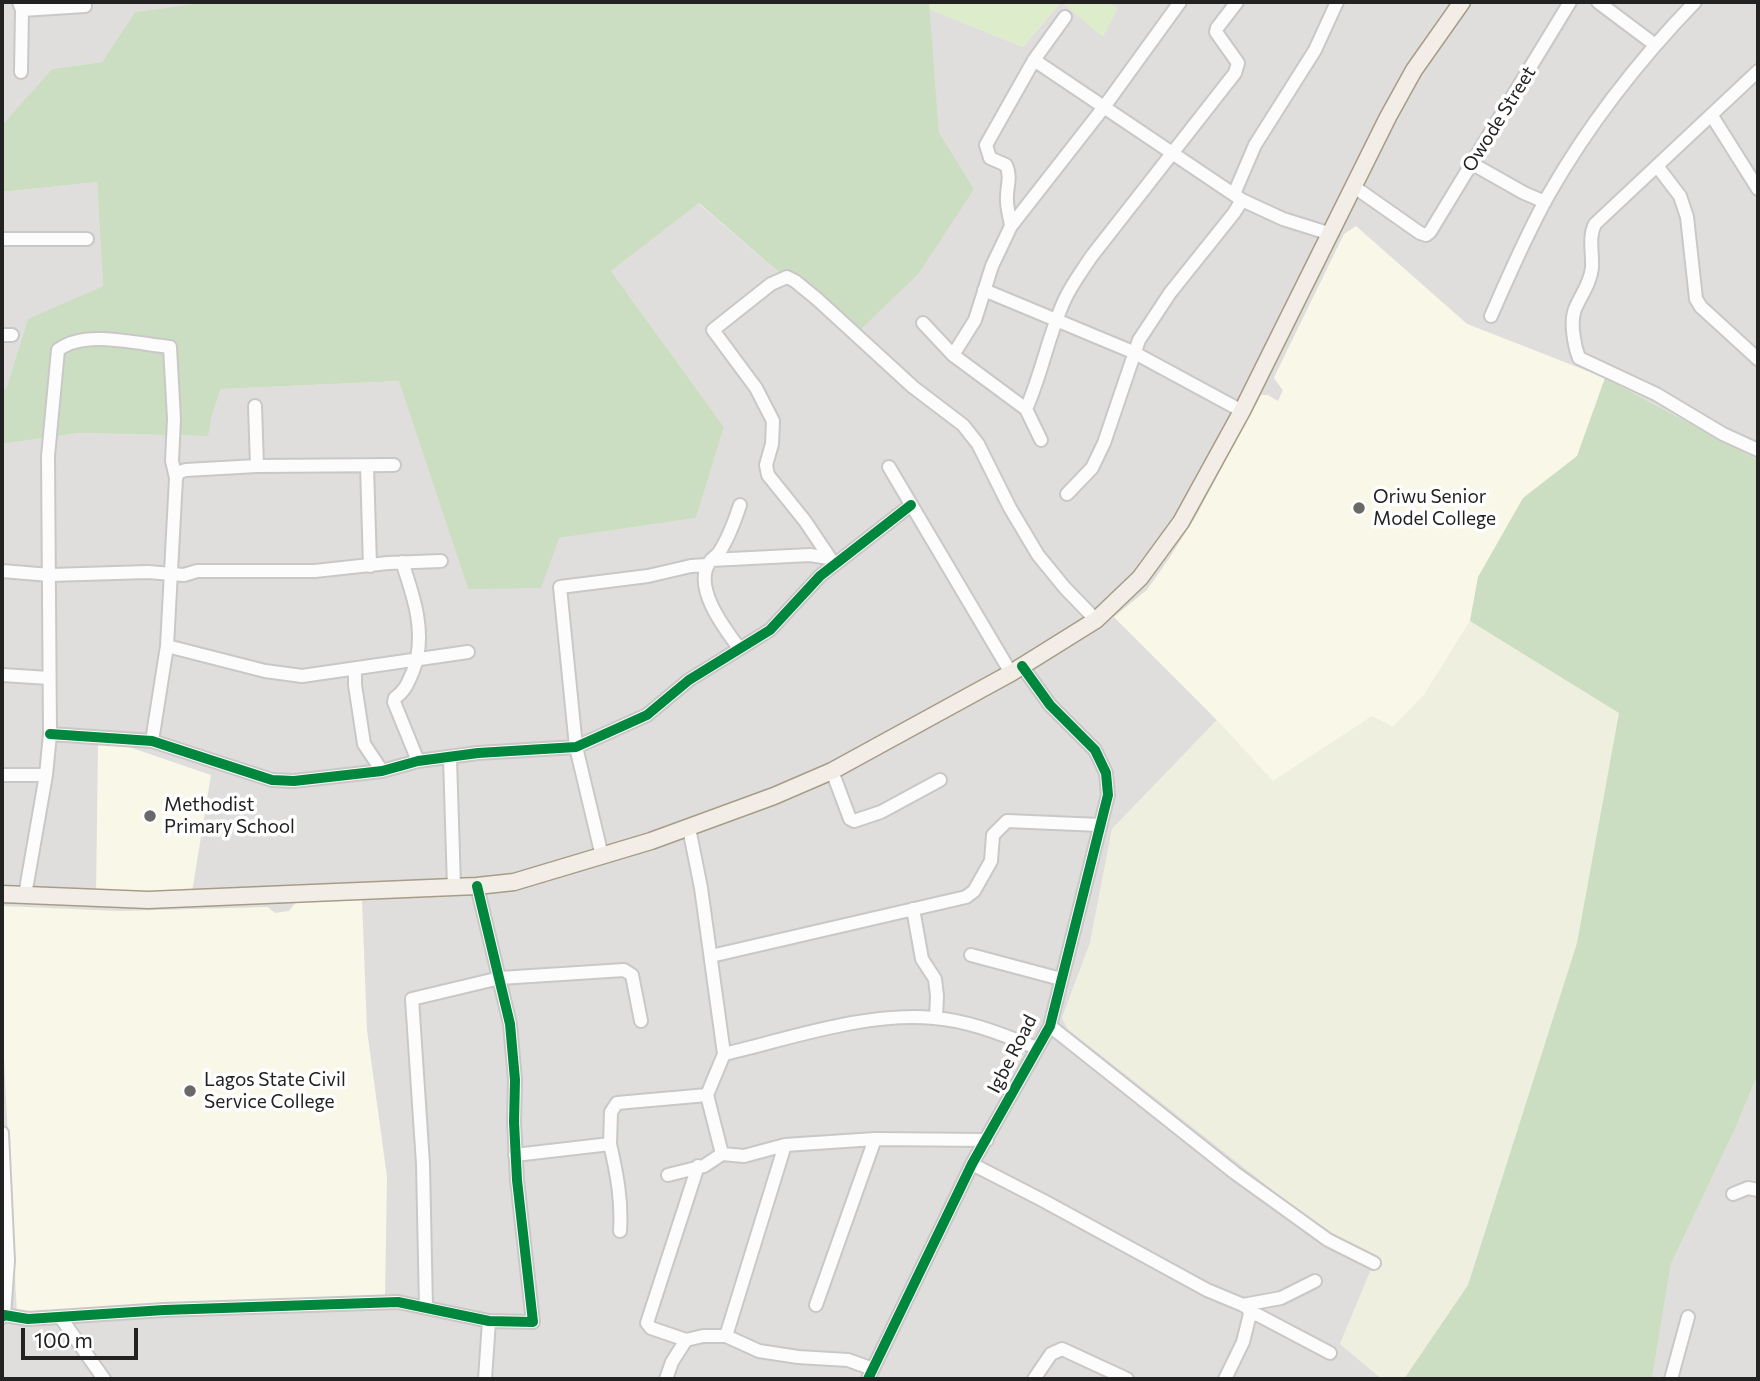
<!DOCTYPE html>
<style>
body{margin:0}
#map{position:relative;width:1760px;height:1381px;overflow:hidden;background:#f0eeeb;font-family:Commissioner,sans-serif}
canvas{display:block}
.frame{position:absolute;inset:0;border:4px solid #222;pointer-events:none}
.scale{position:absolute;left:21px;top:1328px;width:117px;height:32px;box-sizing:border-box;border:4px solid #222;border-top:0;padding-left:9px;font-size:21px;line-height:24px;white-space:nowrap;color:#222;-webkit-text-stroke:5px #fff;paint-order:stroke}
</style>
<div id="map">
<canvas width="1760" height="1381"></canvas>
<div class="frame"></div>
<div class="scale">100 m</div>
</div>
<script>
const context = document.querySelector('canvas').getContext('2d');
context.lineJoin = 'round';
function fill(path, color) {
  context.fillStyle = color;
  context.fill(path, 'evenodd');
}
function stroke(path, color, width, dash) {
  context.strokeStyle = color;
  context.lineWidth = width;
  context.lineCap = dash ? 'butt' : 'round';
  context.setLineDash(dash || []);
  context.stroke(path);
}
function write(font, color, halo, rows, align = 'center') {
  context.font = font + ' Commissioner,sans-serif';
  context.lineWidth = 7;
  context.setLineDash([]);
  context.textBaseline = 'middle';
  context.strokeStyle = halo;
  context.fillStyle = color;
  for (const [text, x, y, turn = 0] of rows) {
    context.save();
    context.translate(x, y);
    context.rotate((+turn || 0) * Math.PI / 180);
    context.textAlign = isNaN(turn) ? turn : align;
    if (halo) context.strokeText(text, 0, 0);
    context.fillText(text, 0, 0);
    context.restore();
  }
}
fill(new Path2D(`
 M2,2H208L135,12L102,62L52,69L2,125Z
 M1061,2L1118,9L1108,2H1758V460L1605,378L1467,324L1356,227L1344,234L1274,377L1283,391L1278,402L1261,396L1195,518L1168,560L1147,590L1114,617L1217,720L1112,829L1090,943L1062,1018L1068,1029L1317,1225L1377,1257L1340,1344L1382,1379H2V444L79,433L207,436L212,415L221,389L400,381L468,589L559,538L696,518L724,427L611,271L698,203L853,337L974,189L939,132L929,9L1023,47Z
 M97,182L103,286L28,320L6,389H2V192Z
 M1758,1074V1379H1652L1671,1264L1735,1129Z`), '#dfdedc');
fill(new Path2D(`
 M1356,226L1467,324L1605,378L1577,456L1523,499L1478,577L1470,621L1424,695L1392,727L1371,717L1273,781L1210,713L1114,617L1147,590L1168,560L1195,518L1261,395H1268L1278,401L1283,390L1274,378L1344,234Z
 M98,744L129,747L211,775L192,892L96,894Z
 M362,900L367,1030L387,1177L385,1298L17,1316L2,1018V906L119,911L268,907L275,913L289,911L296,902Z`), '#f8f7e8');
fill(new Path2D(`
 M1470,621L1619,712L1577,943L1467,1285L1404,1379H1382L1340,1344L1376,1257L1317,1225L1068,1029L1062,1018L1090,943L1112,829L1217,720L1273,781L1372,716L1393,727L1424,695Z`), '#efefdf');
fill(new Path2D(`
 M929,2H1108L1118,8L1103,37L1061,2L1023,47L929,9Z`), '#ddeccb');
fill(new Path2D(`
 M208,2H929L939,132L974,189L919,273L853,337L699,203L611,271L724,427L696,518L559,538L541,588L468,589L399,381L221,389L212,415L208,436L79,433L2,444V389H6L28,319L103,286L97,182L2,192V125L52,69L102,62L135,12Z
 M1605,378L1758,460V1074L1735,1129L1671,1264L1652,1379H1404L1468,1285L1577,943L1619,713L1470,621L1478,577L1523,498L1577,456Z`), '#cbdec1');
const minor = new Path2D(`
 M19,2L22,10L85,6
 M1598,2L1654,44
 M1034,60L1242,200L1283,219L1331,234
 M1758,71L1595,224C1588,238 1593,253 1592,268C1590,284 1581,295 1575,309C1570,322 1574,345 1579,358L1656,394L1723,434L1758,450
 M21,72L22,10
 M1712,116L1758,189
 M1471,163L1524,193L1545,202
 M1657,166L1680,196L1687,217L1696,299L1701,307L1758,359
 M1353,186L1420,233L1426,235L1430,232L1570,2
 M1234,194L1255,145L1315,50L1337,2
 M1011,226C1010,218 1007,209 1007,201C1006,187 1012,178 1006,165L990,158L986,145L1034,60L1065,17
 M2,239H87
 M984,290L1133,352L1242,411
 M1491,316C1509,275 1527,233 1549,194C1589,124 1639,60 1695,2
 M923,323L953,355
 M2,335H12
 M255,406L257,466
 M1026,409C1042,374 1048,335 1065,299C1072,284 1082,271 1091,257L1235,73L1238,63L1216,32L1217,28L1237,2
 M1041,440L1026,409L953,355L975,320L992,266L1011,226L1104,107L1180,2
 M367,466L370,566
 M889,467L1011,673
 M1067,494L1092,468L1104,443L1139,340L1170,293L1234,213L1242,200
 M711,560L810,555L829,558
 M402,562C414,597 427,635 413,671C408,683 405,691 395,698L394,702L418,761
 M834,564L805,521L768,475L766,465L772,444L773,421L756,388L713,330L771,284L787,277L795,281L817,299L913,387L963,425L978,444L1010,508L1038,555L1065,588L1096,620
 M2,571L50,575L148,572L184,575L197,571H315L388,563L441,561
 M167,646L265,671L302,676L468,652
 M739,648C725,629 693,588 709,563C712,558 717,556 720,551C729,537 735,520 740,505
 M355,669V685L364,744L382,771
 M2,675L49,678
 M50,734L152,741L272,780L294,781L382,771L418,761L478,753L576,747L647,715L689,680L770,630L820,576L911,505
 M152,741L167,646L176,478L179,472L186,470L257,466L394,465
 M450,758L454,887
 M832,771L850,819L854,821L881,812L940,780
 M2,775H46
 M689,828L701,888L724,1054L707,1095L722,1154
 M602,856L576,747L560,587L648,576L691,566L707,565
 M25,895L46,775L50,734L48,456L58,350C85,329 137,344 170,347L174,419L172,461L176,478
 M913,909L922,959L935,979L937,996L936,1018
 M971,955L1061,979
 M711,956L966,897L974,891L991,861L993,835L1007,821L1100,825
 M1050,1026L1235,1173L1328,1240L1374,1263
 M724,1054C788,1039 869,1011 934,1018C971,1021 1003,1035 1037,1048
 M2,1133L8,1261L4,1315L2,1317
 M610,1144C617,1174 622,1201 620,1231
 M515,1155L610,1144L611,1112L617,1103L707,1095
 M972,1164L1044,1201L1207,1290L1243,1305L1248,1308L1250,1314L1258,1315L1330,1353
 M668,1175L704,1166L722,1154L744,1156L785,1145L875,1139L987,1140
 M1733,1194L1748,1188L1758,1190
 M816,1305L875,1139
 M1243,1305L1281,1298L1315,1281
 M426,1308L423,1164L412,999L500,978L624,970L632,975L641,1021
 M4,1315L28,1319L164,1310L398,1302L489,1321L533,1322L517,1180L514,1122L515,1080L510,1024L477,886
 M61,1318L104,1379
 M726,1336L785,1145
 M686,1340L651,1328L647,1323L698,1166
 M485,1379L489,1321
 M666,1379L672,1362L686,1340L703,1336H726L759,1351L798,1357L848,1360L873,1369
 M868,1379L972,1164L1050,1026L1108,795L1106,773L1095,750L1050,705L1022,666
 M1034,1379L1051,1354L1062,1349L1127,1379
 M1225,1379L1243,1342L1250,1314
 M1671,1379L1688,1317`);
const major = new Path2D(`
 M2,894L148,900L477,886L514,882L651,841L774,796L832,771L1011,673L1096,620L1140,578L1181,522L1242,411L1388,117L1414,70L1462,2`);
stroke(minor, '#c9c8c7', 16);
stroke(major, '#a79c86', 19);
stroke(minor, '#fdfcfc', 12);
stroke(major, '#f3ede7', 16);
stroke(new Path2D(`
 M50,734L152,741L272,780L294,781L382,771L418,761L478,753L576,747L647,715L689,680L770,630L820,576L911,505
 M2,1317L4,1315L28,1319L164,1310L398,1302L489,1321L533,1322L517,1180L514,1122L515,1080L510,1024L477,886
 M868,1379L972,1164L1050,1026L1108,795L1106,773L1095,750L1050,705L1022,666`), '#00873e', 10);
for (const [x, y, r, color] of [
 [1359,508,7,"#6a6968"],
 [150,816,7,"#6a6968"],
 [190,1091,7,"#6a6968"]
]) {
  const dot = new Path2D();
  dot.arc(x, y, r, 0, 2 * Math.PI);
  context.fillStyle = color;
  context.fill(dot);
  stroke(dot, '#fff', 2.5);
}
write('19px', '#222', '#fff', [
 ["Owode Street",1499,119,-58],
 ["Igbe Road",1012,1054,-63]
]);
write('19px', '#222', '#fff', [
 ["Oriwu Senior",1373,497],
 ["Model College",1373,519],
 ["Methodist",164,805],
 ["Primary School",164,827],
 ["Lagos State Civil",204,1080],
 ["Service College",204,1102]
], 'left');
</script>
